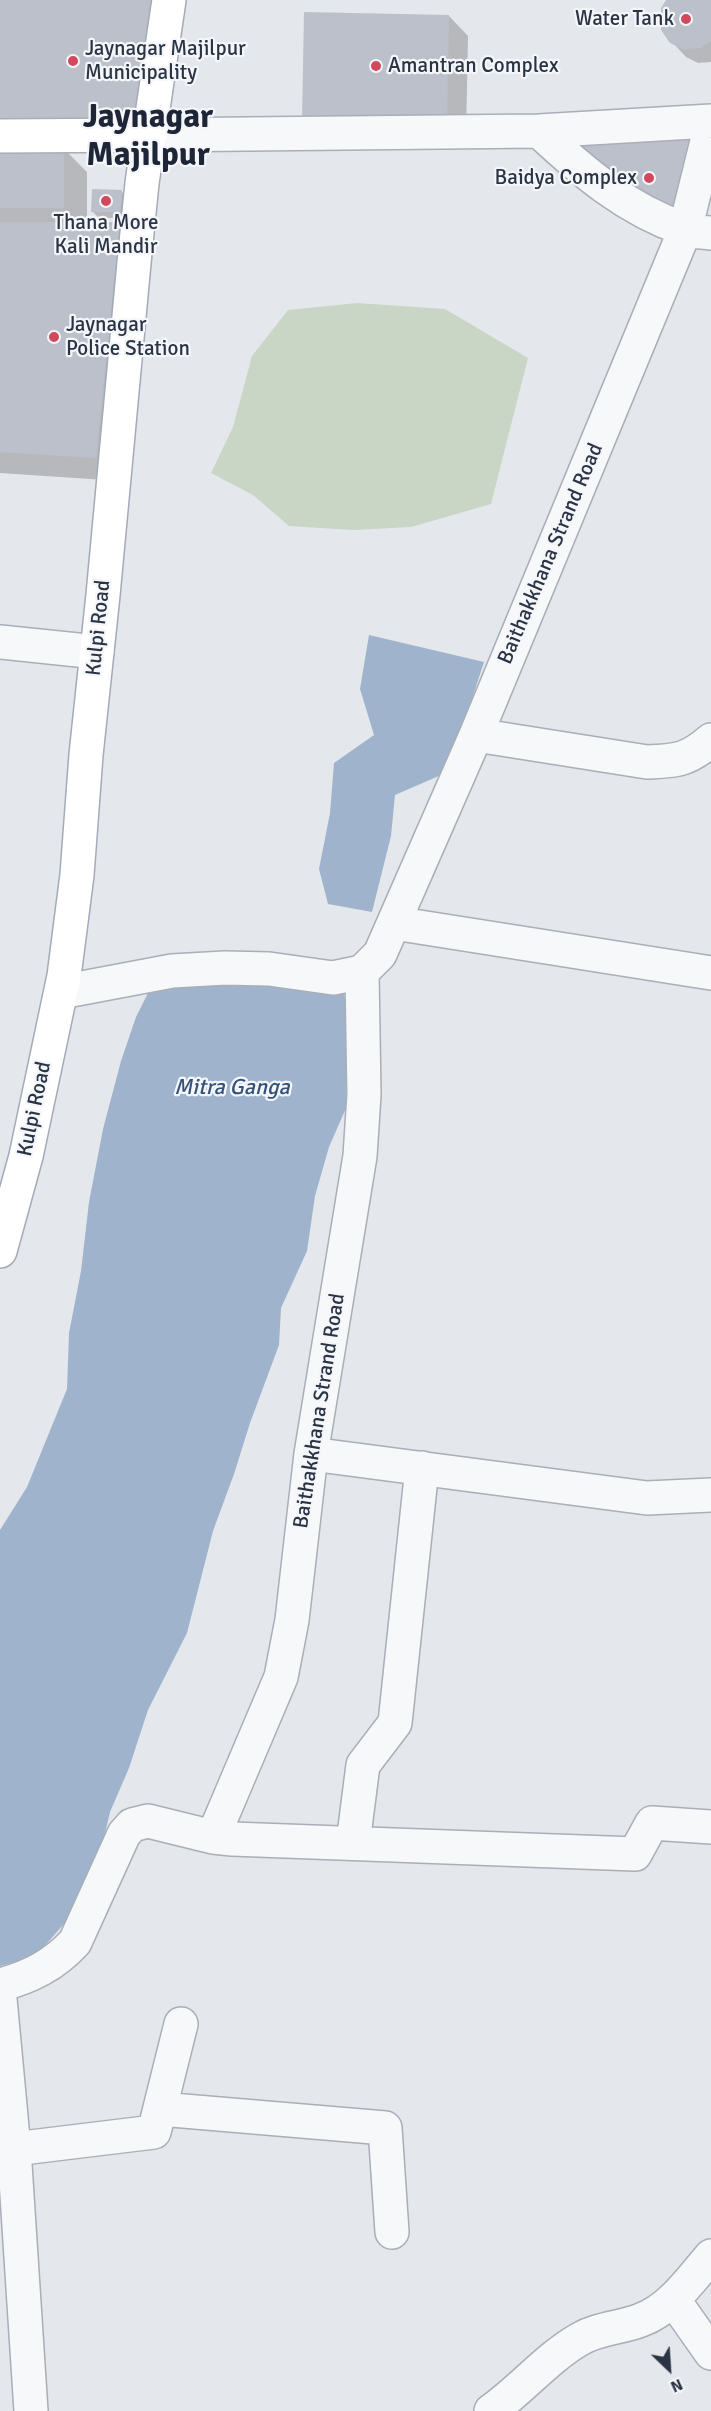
<!DOCTYPE html>
<style>
body{margin:0}
#map{position:relative;width:711px;height:2411px;overflow:hidden;background:#e4e7ec;font-family:Signika,sans-serif}
canvas{display:block}
.north{position:absolute;left:639px;top:2339px;width:60px;height:60px;-webkit-text-stroke:4px #f4f6f9;paint-order:stroke;rotate:155deg;font-size:16px;font-weight:700;line-height:24px;text-align:center;color:#2b3445}
.north::after{content:'';display:block;margin:auto;width:21px;height:27px;background:#2b3445;clip-path:polygon(50% 0,100% 100%,50% 72%,0 100%)}
</style>
<div id="map">
<canvas width="711" height="2411"></canvas>
<div class="north">N</div>
</div>
<script>
const context = document.querySelector('canvas').getContext('2d');
context.lineJoin = 'round';
function fill(path, color) {
  context.fillStyle = color;
  context.fill(path, 'evenodd');
}
function stroke(path, color, width, dash) {
  context.strokeStyle = color;
  context.lineWidth = width;
  context.lineCap = dash ? 'butt' : 'round';
  context.setLineDash(dash || []);
  context.stroke(path);
}
function write(font, color, halo, rows, align = 'center') {
  context.font = font + ' Signika,sans-serif';
  context.lineWidth = 4.5;
  context.setLineDash([]);
  context.textBaseline = 'middle';
  context.strokeStyle = halo;
  context.fillStyle = color;
  for (const [text, x, y, turn = 0] of rows) {
    context.save();
    context.translate(x, y);
    context.rotate((+turn || 0) * Math.PI / 180);
    context.textAlign = isNaN(turn) ? turn : align;
    if (halo) context.strokeText(text, 0, 0);
    context.fillText(text, 0, 0);
    context.restore();
  }
}
fill(new Path2D(`
 M357,303L445,309L528,358L491,504L411,527L353,530L289,526L253,495L211,473L233,427L252,356L288,310Z`), '#c9d6c5');
fill(new Path2D(`
 M369,635L484,662L448,772L395,795L391,836L372,912L328,904L319,869L330,813L334,763L374,735L360,689Z
 M303,977L344,993L357,1083L329,1147L315,1196L307,1251L281,1308L279,1345L250,1423L234,1474L213,1531L187,1633L148,1710L129,1768L110,1812L91,1893L35,1957L0,1966V1530L27,1487L67,1389L69,1333L81,1271L89,1202L103,1129L121,1061L136,1017L153,983Z`), '#9fb4cc');
fill(new Path2D(`
 M668,0H711V62L698,63L686,57L672,42Z
 M449,16L468,36L466,137L323,140Z
 M63,148L87,172V224H119L143,247L120,481L0,473V149Z
 M121,191L128,198L126,218H99L92,211Z`), '#0003');
fill(new Path2D(`
 M0,0H154L138,122L0,124Z
 M666,0H711V41L701,48L683,49L670,43L661,30V8Z
 M304,12L449,15L447,118L302,121Z
 M700,131L679,217L629,192L561,138Z
 M0,147H64V208H0Z
 M92,189L122,190L120,212H91Z
 M0,222H120L96,458L0,452Z`), '#bbc0ca');
const minor = new Path2D(`
 M539,131C583,172 626,209 684,229C692,232 702,232 711,233
 M150,135L539,131L711,121
 M0,642L97,652
 M476,735L647,762C677,761 688,760 711,740
 M394,923L711,973
 M61,992L172,971L225,968L269,969L333,978L362,972L380,954L476,735L685,230L711,125
 M311,1454L647,1498L711,1495
 M213,1837L281,1677L292,1620L311,1454L360,1156L364,1095L362,972
 M353,1843L363,1765L395,1723L422,1468
 M0,1985C30,1977 54,1965 75,1942L124,1834L132,1825L148,1821L213,1837L232,1839L635,1854L652,1823L711,1827
 M0,1999L14,2149L31,2411
 M160,2109L385,2128L392,2232
 M14,2149L154,2132L181,2024
 M673,2299L711,2353
 M491,2411C522,2389 547,2358 580,2339C599,2328 621,2328 641,2320C671,2309 691,2279 711,2256`);
const secondary = new Path2D(`
 M0,136L150,135`);
const primary = new Path2D(`
 M0,1251L26,1156L64,976L77,875L86,755L103,595L134,263L142,183L169,0`);
stroke(minor, '#a9aeb7', 36);
stroke(secondary, '#a9aeb7', 36);
stroke(primary, '#a3abb8', 36);
stroke(minor, '#f7f8fa', 33);
stroke(secondary, '#fff', 33);
stroke(primary, '#fff', 33);
for (const [x, y, r, color] of [
 [686,19,6,"#d1495b"],
 [73,61,6,"#d1495b"],
 [376,66,6,"#d1495b"],
 [649,178,6,"#d1495b"],
 [106,201,6,"#d1495b"],
 [54,337,6,"#d1495b"]
]) {
  const dot = new Path2D();
  dot.arc(x, y, r, 0, 2 * Math.PI);
  context.fillStyle = color;
  context.fill(dot);
  stroke(dot, '#f4f6f9', 2);
}
write('21px', '#2b3445', '#f4f6f9', [
 ["Water Tank",674,19,"right"],
 ["Jaynagar Majilpur",85,49],
 ["Municipality",85,73],
 ["Amantran Complex",388,66],
 ["Baidya Complex",637,178,"right"],
 ["Thana More",106,223,"center"],
 ["Kali Mandir",106,247,"center"],
 ["Jaynagar",66,325],
 ["Police Station",66,349]
], 'left');
write('21px', '#2b3445', '#f4f6f9', [
 ["Baithakkhana Strand Road",551,554,-67],
 ["Kulpi Road",99,628,-84],
 ["Kulpi Road",35,1109,-78],
 ["Baithakkhana Strand Road",320,1411,-81]
]);
write('italic 22px', '#34527a', '#f4f6f9', [
 ["Mitra Ganga",232,1088]
]);
write('bold 33px', '#1d2536', '#f4f6f9', [
 ["Jaynagar",148,118],
 ["Majilpur",148,156]
]);
</script>
